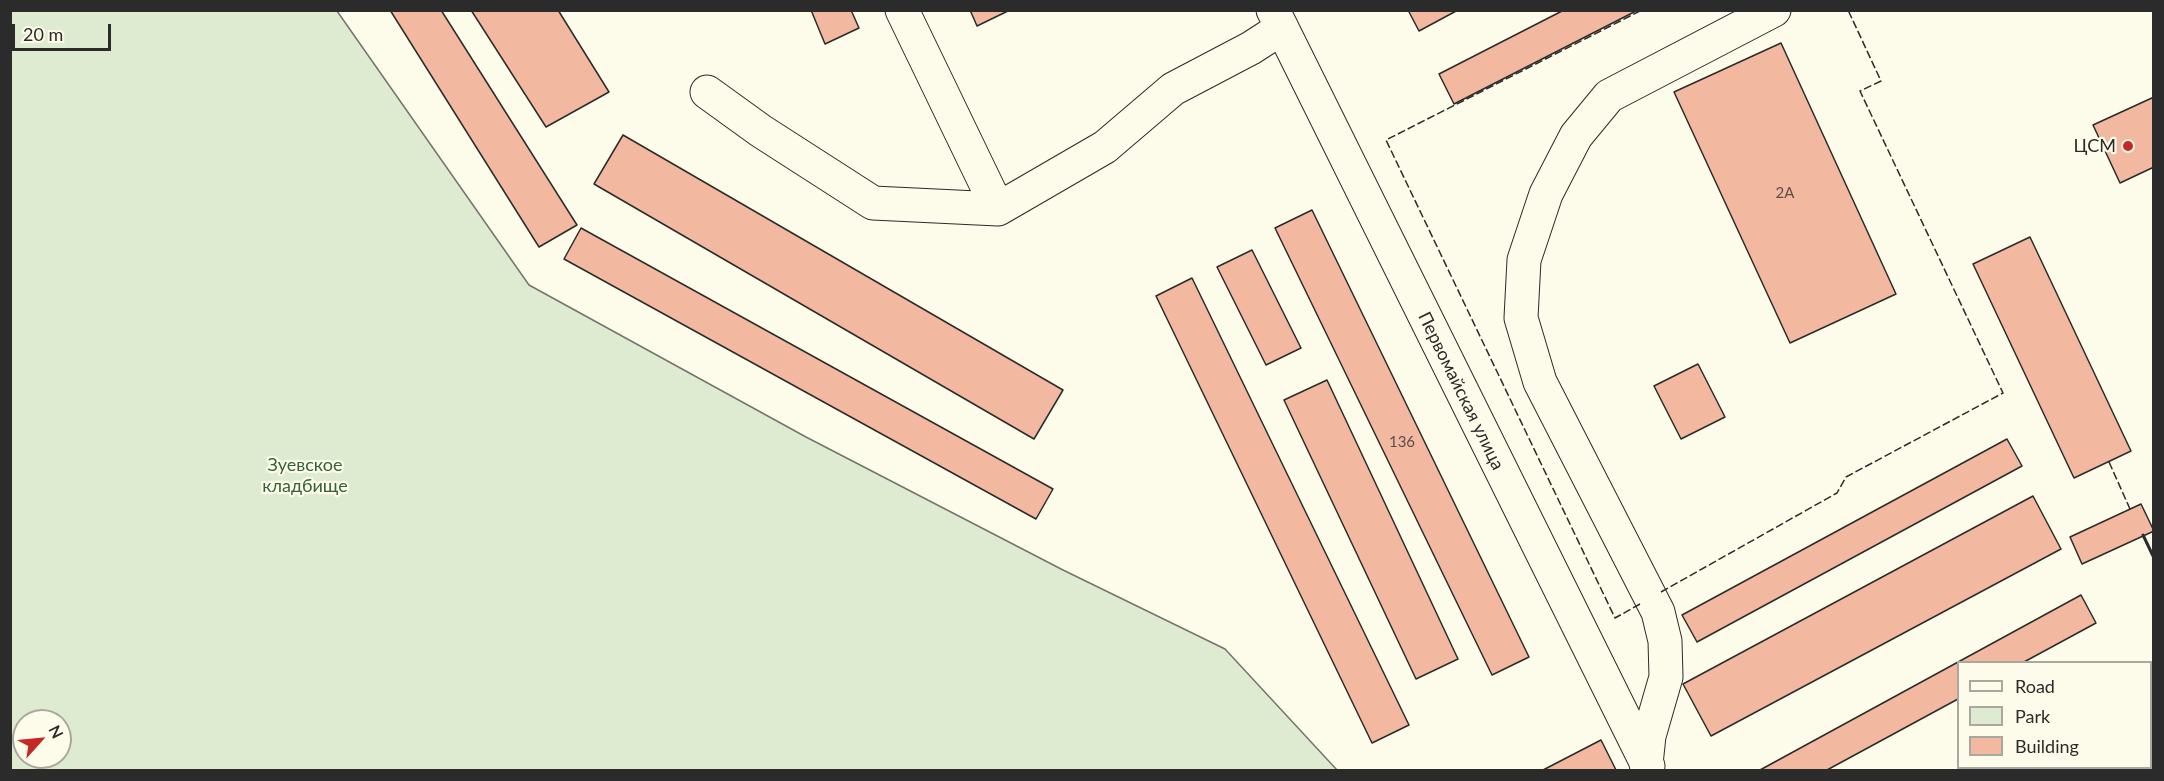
<!DOCTYPE html>
<meta charset="utf-8">
<style>
body{margin:0}
#map{position:relative;width:2164px;height:781px;overflow:hidden;background:#fdfbea;font-family:Lato,sans-serif}
canvas{display:block}
.frame{position:absolute;inset:0;border:12px solid #2b2b2b;pointer-events:none}
.legend{position:absolute;left:1957px;top:661px;width:195px;height:108px;box-sizing:border-box;background:#fdfbea;border:2px solid #a9a89e;margin:0;padding:8px 10px;list-style:none;font-size:18px;color:#2b2b2b}
.legend li{display:flex;align-items:center;gap:12px;height:30px}
.legend b{width:30px;border:2px solid #a9a89e}
.north{position:absolute;left:12px;top:709px;width:60px;height:60px;box-sizing:border-box;background:#fdfbea;border:2px solid #a9a89e;border-radius:50%;rotate:63deg;font-size:16px;font-weight:700;line-height:24px;text-align:center;color:#2b2b2b}
.north::after{content:'';display:block;margin:auto;width:21px;height:27px;background:#c62828;clip-path:polygon(50% 0,100% 100%,50% 72%,0 100%)}
.scale{position:absolute;left:12px;top:24px;width:99px;height:27px;box-sizing:border-box;border:3px solid #2b2b2b;border-top:0;padding-left:8px;font-size:18px;line-height:21px;white-space:nowrap;color:#2b2b2b;-webkit-text-stroke:4px #fdfbea;paint-order:stroke}
</style>
<div id="map">
<canvas width="2164" height="781"></canvas>
<div class="frame"></div>
<ul class="legend">
<li><b style="height:8px;background:#fdfbea"></b>Road</li>
<li><b style="height:16px;background:#deebd1"></b>Park</li>
<li><b style="height:16px;background:#f2b8a0"></b>Building</li>
</ul>
<div class="north">N</div>
<div class="scale">20 m</div>
</div>
<script>
const context = document.querySelector('canvas').getContext('2d');
context.lineJoin = 'round';
function fill(path, color) {
  context.fillStyle = color;
  context.fill(path, 'evenodd');
}
function stroke(path, color, width, dash) {
  context.strokeStyle = color;
  context.lineWidth = width;
  context.lineCap = dash ? 'butt' : 'round';
  context.setLineDash(dash || []);
  context.stroke(path);
}
function write(font, color, halo, rows, align = 'center') {
  context.font = font + ' Lato,sans-serif';
  context.lineWidth = 4.5;
  context.setLineDash([]);
  context.textBaseline = 'middle';
  context.strokeStyle = halo;
  context.fillStyle = color;
  for (const [text, x, y, turn = 0] of rows) {
    context.save();
    context.translate(x, y);
    context.rotate((+turn || 0) * Math.PI / 180);
    context.textAlign = isNaN(turn) ? turn : align;
    if (halo) context.strokeText(text, 0, 0);
    context.fillText(text, 0, 0);
    context.restore();
  }
}
const green = new Path2D(`
 M10,11H337L529,285L806,437L1063,570L1225,649L1337,770H11ZM24,721H60V757H24Z`);
fill(green, '#deebd1');
stroke(green, '#74746e', 1.5);
const building = new Path2D(`
 M390,10H441L577,225L539,247Z
 M471,10H558L609,92L546,127Z
 M811,10H851L859,28L825,44Z
 M970,10H1010L977,26Z
 M1408,10H1458L1419,31Z
 M1564,10H1638L1454,104L1439,74Z
 M1781,43L1896,294L1790,343L1674,92Z
 M2154,97V167L2120,183L2093,125Z
 M623,135L1063,390L1034,439L594,184Z
 M1312,210L1529,657L1492,675L1275,228Z
 M581,228L1053,489L1036,519L564,259Z
 M2030,237L2131,451L2074,478L1973,264Z
 M1252,250L1301,348L1266,365L1217,267Z
 M1192,278L1409,725L1372,743L1156,296Z
 M1698,364L1725,417L1681,439L1654,386Z
 M1327,380L1458,659L1416,679L1284,400Z
 M2007,439L2022,466L1697,642L1682,615Z
 M2033,496L2061,549L1711,736L1683,684Z
 M2141,504L2154,531L2082,564L2070,537Z
 M2081,595L2096,623L2024,662H1958V699L1827,770H1760Z
 M1601,740L1616,770H1543Z`);
fill(building, '#f2b8a0');
stroke(building, '#2b2b2b', 1.5);
const minor = new Path2D(`
 M902,10L998,209
 M1273,10L1648,766
 M707,92L761,131L873,203L998,209L1105,147L1173,89L1251,48L1282,28
 M1646,764L1649,736L1666,677L1665,641L1658,612L1540,382L1521,318L1524,260L1546,194L1576,136L1609,96L1774,10
 M2127,770L2133,768`);
stroke(minor, '#2b2b2b', 35);
stroke(minor, '#fdfbea', 33);
stroke(new Path2D(`
 M2109,462L2130,509
 M1661,592L1837,493L1846,477L2003,393L1860,91L1881,81L1848,10
 M1640,604L1615,618L1386,140L1642,10`), '#2b2b2b', 1.5, [8, 3]);
stroke(new Path2D(`
 M2143,535L2154,558`), '#2b2b2b', 3);
for (const [x, y, r, color] of [
 [2128,146,6,"#c62828"]
]) {
  const dot = new Path2D();
  dot.arc(x, y, r, 0, 2 * Math.PI);
  context.fillStyle = color;
  context.fill(dot);
  stroke(dot, '#fdfbea', 2);
}
write('15px', '#5d4e48', null, [
 ["2А",1785,193],
 ["136",1402,442]
]);
write('18px', '#2b2b2b', '#fdfbea', [
 ["ЦСМ",2116,146]
], 'right');
write('18px', '#2b2b2b', '#fdfbea', [
 ["Первомайская улица",1461,391,64]
]);
write('18px', '#34623c', '#fdfbea', [
 ["Зуевское",305,465],
 ["кладбище",305,486]
]);
</script>
